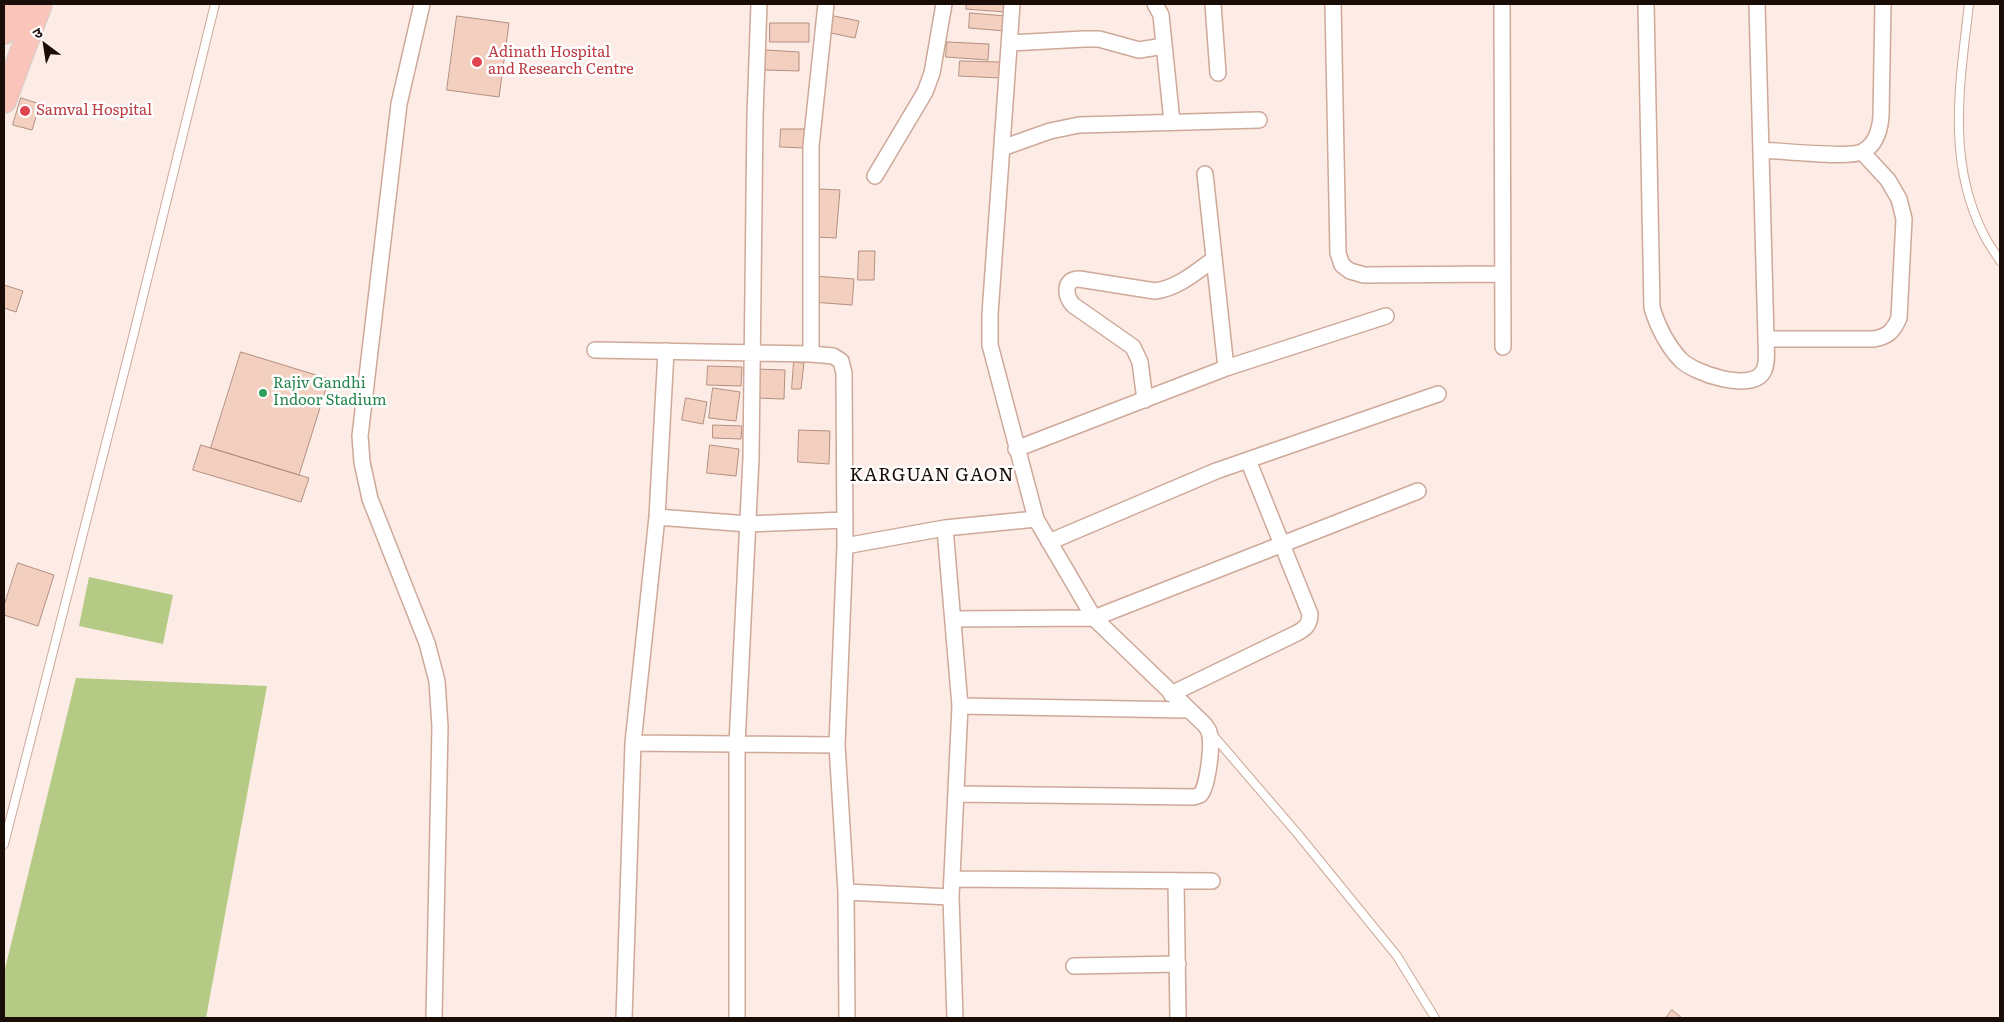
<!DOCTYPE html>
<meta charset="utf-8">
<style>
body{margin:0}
#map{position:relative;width:2004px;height:1022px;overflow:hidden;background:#fcece5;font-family:Literata,"Noto Sans Devanagari",serif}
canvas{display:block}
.frame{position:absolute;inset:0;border:5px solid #1a0d08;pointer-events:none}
.north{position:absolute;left:20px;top:20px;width:50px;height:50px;-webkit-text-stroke:4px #fff;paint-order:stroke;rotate:329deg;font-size:14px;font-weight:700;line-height:20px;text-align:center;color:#1a0d08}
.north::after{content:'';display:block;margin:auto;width:18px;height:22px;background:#1a0d08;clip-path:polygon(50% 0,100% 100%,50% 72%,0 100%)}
</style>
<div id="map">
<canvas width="2004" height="1022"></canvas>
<div class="frame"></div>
<div class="north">उ</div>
</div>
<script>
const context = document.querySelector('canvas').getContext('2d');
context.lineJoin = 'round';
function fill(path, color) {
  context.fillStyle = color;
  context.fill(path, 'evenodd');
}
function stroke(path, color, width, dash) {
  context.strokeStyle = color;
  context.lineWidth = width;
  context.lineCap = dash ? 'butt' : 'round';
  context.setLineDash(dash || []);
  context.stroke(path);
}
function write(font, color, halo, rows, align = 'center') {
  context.font = font + ' Literata,serif';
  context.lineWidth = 5;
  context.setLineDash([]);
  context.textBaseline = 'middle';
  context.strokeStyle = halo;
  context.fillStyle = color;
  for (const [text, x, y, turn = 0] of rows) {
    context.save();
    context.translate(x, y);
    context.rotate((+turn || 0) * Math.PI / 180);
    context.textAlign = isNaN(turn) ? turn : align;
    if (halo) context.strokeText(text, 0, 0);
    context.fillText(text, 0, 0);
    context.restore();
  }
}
fill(new Path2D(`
 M89,577L173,595L163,644L79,626Z
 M76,678L267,686L206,1018H4V973Z`), '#b5ca85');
const building = new Path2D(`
 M967,4H1005V12L966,9Z
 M970,13L1006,16L1005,31L969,28Z
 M829,15L859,21L855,38L826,32Z
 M457,16L509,23L499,97L447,90Z
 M770,23H809V42H770Z
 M947,42L989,44L988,60L946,57Z
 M766,50L799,52V71L765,70Z
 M960,61L1001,62V78L959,76Z
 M21,98L40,104L32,130L13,125Z
 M781,129H806L805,148L780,147Z
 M819,189L840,190L836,238L815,237Z
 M859,251H875L874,280H858Z
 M814,276L854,279L852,305L812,302Z
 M4,285L23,291L16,312L4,308Z
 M241,352L329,379L299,475L211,448Z
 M794,362L804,363L801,389H792Z
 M708,366L742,367L741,386L707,385Z
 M756,369L785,370L784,399L755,398Z
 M713,388L740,392L736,421L709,418Z
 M686,398L707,402L703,424L682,420Z
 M713,425L742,426L741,439L713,438Z
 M799,430L830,431L829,464L798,462Z
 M201,445L309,478L301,502L193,470Z
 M710,445L739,449L736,476L707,473Z
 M18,563L54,575L38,626L4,615V606Z
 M1672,1010L1682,1018H1666Z`);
fill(building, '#f3cfc0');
stroke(building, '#b38f80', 1);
const lane = new Path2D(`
 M1969,4C1960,83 1946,161 1984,235C1988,244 1995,252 2000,261
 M1212,734L1297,833L1397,956L1435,1018
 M4,844L132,341L215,4`);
const street = new Path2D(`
 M422,4L399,104L360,436L362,462L370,499L427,643L437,681L440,727L434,1018
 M826,4L811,146V354L833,356L841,361L844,373L845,546
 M1155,4L1161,15L1172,122
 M1213,4L1218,73
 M1333,4L1338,253L1342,265L1350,271L1364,275L1502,274
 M1502,4L1503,347
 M1646,4L1652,308C1658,327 1666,344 1680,359C1692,373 1754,394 1764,370C1768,362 1766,348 1766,339L1757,4
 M1010,43L1084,39H1099L1139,50L1164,46
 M1002,148L1050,131L1079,125L1259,120
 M1762,150C1780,151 1849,158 1862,152C1876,145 1880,130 1881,116L1883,4
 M875,176L925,92L932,73L944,4
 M1766,339H1873C1887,337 1893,332 1899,318L1904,219L1899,199L1888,180L1862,152
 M595,350L811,354
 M1226,368L1386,316
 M1145,400L1140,362L1133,347L1073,305C1065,296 1063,279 1079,279L1155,291C1178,288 1196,272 1214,259
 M1016,449L1226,368L1205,174
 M657,517L748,524L845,520
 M945,528L960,706L951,897L955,1018
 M1049,542L1216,471L1438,394
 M953,619L1094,618L1418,491
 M1171,694L1295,634C1305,629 1310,625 1310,614L1248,460
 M960,706L1188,710
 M633,743L837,745
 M956,794L1194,797L1200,795C1208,787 1213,743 1209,732C1209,730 1206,727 1205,725L1094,618L1036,519L990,345V314L1012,4
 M953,879L1212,881
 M1176,881L1178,1018
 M846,892L951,897
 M1074,966L1178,964
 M624,1018L633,743L657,517L666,351
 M737,1018V744L751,458L755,116L759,4
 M847,1018L846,892L837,745L845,546L945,528L1036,519`);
const primary = new Path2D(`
 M4,32L14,4
 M4,101L40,4`);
stroke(lane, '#cea899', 10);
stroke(street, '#cea899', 18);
stroke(primary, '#d1cfce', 26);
stroke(lane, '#fff', 8);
stroke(street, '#fff', 15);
stroke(primary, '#fbc4bb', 24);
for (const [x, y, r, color] of [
 [477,62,6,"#e0444e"],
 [25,111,6,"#e0444e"],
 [263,393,5,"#2e9e5b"]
]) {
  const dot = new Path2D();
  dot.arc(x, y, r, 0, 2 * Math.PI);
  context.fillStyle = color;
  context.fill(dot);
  stroke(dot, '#fff', 2);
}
write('15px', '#be3a42', '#fff', [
 ["Adinath Hospital",488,53],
 ["and Research Centre",488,70],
 ["Samval Hospital",36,111]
], 'left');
write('15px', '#27864d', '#fff', [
 ["Rajiv Gandhi",273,384],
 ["Indoor Stadium",273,401]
], 'left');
context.letterSpacing = '1px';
write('18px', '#1a0d08', '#fff', [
 ["KARGUAN GAON",932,476]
]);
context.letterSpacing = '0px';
</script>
